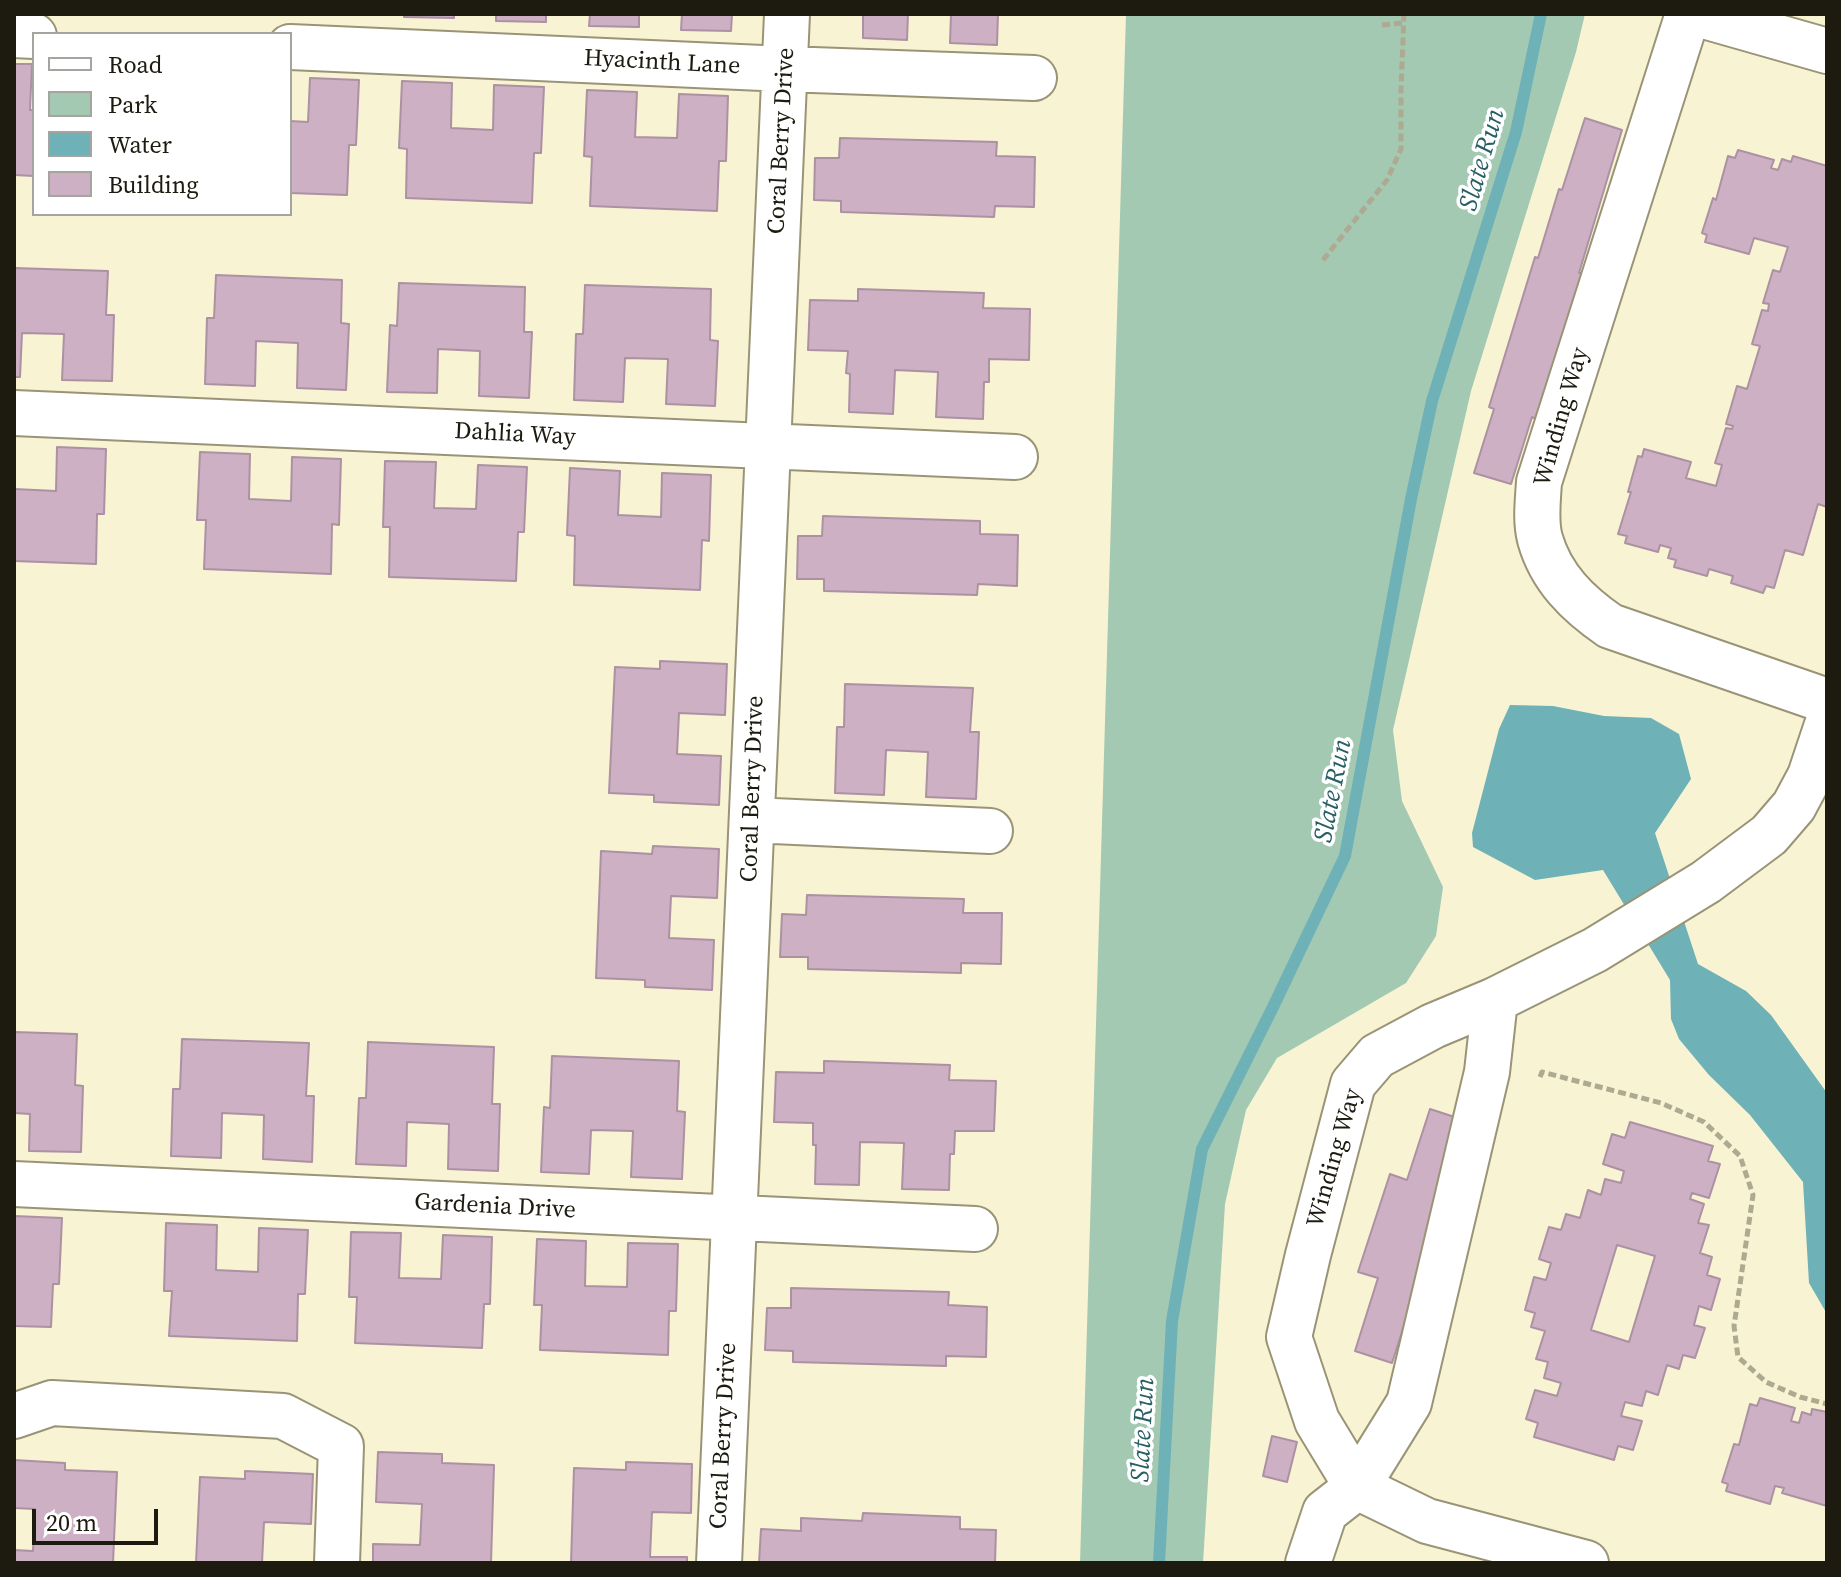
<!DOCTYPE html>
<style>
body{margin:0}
#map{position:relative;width:1841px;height:1577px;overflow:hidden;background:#f8f3d3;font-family:"Source Serif 4",serif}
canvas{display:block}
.frame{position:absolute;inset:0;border:16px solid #1d1b10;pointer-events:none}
.legend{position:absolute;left:32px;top:32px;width:260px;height:184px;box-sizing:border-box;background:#fff;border:2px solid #a5a49f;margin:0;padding:10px 14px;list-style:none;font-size:24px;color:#1d1b10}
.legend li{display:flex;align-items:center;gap:16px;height:40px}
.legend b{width:40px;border:2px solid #a5a49f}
.scale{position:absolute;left:32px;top:1509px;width:126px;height:36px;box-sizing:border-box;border:4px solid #1d1b10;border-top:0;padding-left:10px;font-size:24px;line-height:28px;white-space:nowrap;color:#1d1b10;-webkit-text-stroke:6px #fff;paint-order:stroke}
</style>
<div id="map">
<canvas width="1841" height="1577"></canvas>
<div class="frame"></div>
<ul class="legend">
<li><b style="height:10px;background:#fff"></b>Road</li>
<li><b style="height:22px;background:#a3c9b2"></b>Park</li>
<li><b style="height:22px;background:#6eb1b7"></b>Water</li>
<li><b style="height:22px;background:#cdb0c4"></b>Building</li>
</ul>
<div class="scale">20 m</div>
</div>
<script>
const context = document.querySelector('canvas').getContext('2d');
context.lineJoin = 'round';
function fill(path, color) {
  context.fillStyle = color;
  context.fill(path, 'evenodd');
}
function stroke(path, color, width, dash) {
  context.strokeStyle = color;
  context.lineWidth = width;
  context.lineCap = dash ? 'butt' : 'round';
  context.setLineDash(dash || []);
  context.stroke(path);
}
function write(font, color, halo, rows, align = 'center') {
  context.font = font + ' "Source Serif 4",serif';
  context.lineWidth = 7;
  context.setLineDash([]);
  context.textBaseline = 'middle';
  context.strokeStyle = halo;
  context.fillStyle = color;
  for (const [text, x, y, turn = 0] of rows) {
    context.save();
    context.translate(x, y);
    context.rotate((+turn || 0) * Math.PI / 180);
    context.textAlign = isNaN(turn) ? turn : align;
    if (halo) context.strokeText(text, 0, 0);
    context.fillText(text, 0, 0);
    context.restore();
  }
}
fill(new Path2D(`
 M1126,14H1585L1576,52L1471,391L1393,730L1402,801L1443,887L1436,936L1406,983L1277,1058L1246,1110L1225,1204L1203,1563H1080Z`), '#a3c9b2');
fill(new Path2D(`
 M1510,705L1553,706L1604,716L1651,718L1679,734L1691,779L1655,833L1698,964L1746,991L1771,1015L1827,1093V1314L1809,1283L1803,1182L1750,1115L1709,1075L1679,1039L1671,1019L1670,980L1603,870L1535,880L1473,847L1472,833L1499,729Z`), '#6eb1b7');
stroke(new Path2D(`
 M1159,1563L1172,1321L1202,1149L1273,1007L1345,856L1411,499L1432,401L1516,132L1541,14`), '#6eb1b7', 12);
const building = new Path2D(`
 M404,14H454V18L404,17Z
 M496,14H546V22L496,21Z
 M590,14H639V27L589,26Z
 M682,14H732L731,31L681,30Z
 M863,14H908L907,40L863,38Z
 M951,14H998L997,45L950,43Z
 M14,64H32L30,110H34V176L14,175Z
 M310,78L359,80L356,145H349L347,195L290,193V121L308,122Z
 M402,81L452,83L451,128L493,130L494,85L544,87L541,153H534L532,203L406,198L407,149L399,148Z
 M587,90L637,92L635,137L677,138L679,94L728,96L726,161H719L717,211L590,206L592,157L584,156Z
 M1585,118L1622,130L1579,273H1582L1536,419L1532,417L1511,484L1474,473L1494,409L1489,407L1535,257L1538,258L1559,189L1562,190Z
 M840,138L997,142L996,156L1035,157L1034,207L995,206L994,217L841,212V201L814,200L815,158H839Z
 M1738,150L1774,160L1771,168L1778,170L1782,159L1791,162L1793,156L1827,166V507L1818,504L1803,555L1785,550L1774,588L1766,586L1763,593L1731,583L1733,576L1709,569L1707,576L1674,567L1676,560L1668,558L1671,548L1660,545L1658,552L1625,543L1627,536L1618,534L1631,492H1628L1638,456L1642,457L1644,449L1691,462L1686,478L1716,486L1722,465L1715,463L1726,428L1732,429L1733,426L1726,424L1737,386L1747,389L1760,346L1752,344L1762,310L1768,311L1769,304L1763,303L1773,270L1780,272L1788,247L1754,238L1749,254L1705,242L1707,235L1702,233L1713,198L1716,200L1728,156L1735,158Z
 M14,268L108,271L106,315H114L112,381L62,380L64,334L22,333L20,377H14Z
 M216,275L342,280L341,323L349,324L346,390L297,388L298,343L256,341L255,386L205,384L207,318H214Z
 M399,283L525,287L524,332H532L529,398L479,396L480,351L438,349L437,393L387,392L390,325L397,326Z
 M585,285L711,289L710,340L718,341L715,406L666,404L668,359L625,358L623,402L574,400L576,334H583Z
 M858,289L984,293L983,308L1030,309L1029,360L989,359V382H984L983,419L936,417L938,372L895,370L893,414L849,412L850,374L846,373L848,351L808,350L810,300L858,301Z
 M57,447L106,449L104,514H97L96,564L14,561V489L56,491Z
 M200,452L250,454L249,499L291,501L292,457L341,459L339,525L332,524L331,574L204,569L206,520H197Z
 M385,461L436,462L434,508L476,509L478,465L527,467L524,532H518L516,581L389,577L390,527H383Z
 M570,468L620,471L618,515L661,517L662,473L711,475L709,541L702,540L700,590L574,585L575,536L567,535Z
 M823,516L980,521V534L1018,535L1017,586L978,584L977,595L824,591V579H797L798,536H822Z
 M660,661L727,664L725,715L679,713L677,754L721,756L719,805L654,802V795L609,793L615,667L660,669Z
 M845,684L973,688L970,732H979L976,799L926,797L928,752L886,750L884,795L835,793L837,727H844Z
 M653,846L719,849L717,898L671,896L669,938L714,940L712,990L645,987V980L596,978L601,851L652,854Z
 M807,895L964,899L963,913H1002L1001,964L961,963V973L808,969V957H780L782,914L806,915Z
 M14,1032L77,1034L75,1085L83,1086L81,1152L29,1151L30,1114L14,1113Z
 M182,1039L309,1043L306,1096H314L312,1162L263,1159L264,1115L222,1113L221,1158L171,1156L173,1089H180Z
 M368,1042L494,1047L492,1104H500L498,1171L448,1169L449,1124L407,1122L406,1166L356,1164L359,1098H366Z
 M552,1056L679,1061L677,1111L685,1112L682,1179L631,1177L633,1131L591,1130L589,1174L541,1172L544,1107L550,1108Z
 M824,1061L950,1065L949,1080L996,1081L994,1131H955L954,1154H950L949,1190L902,1189L904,1143L860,1142L859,1185L815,1184L816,1145H813V1123L774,1122L776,1072L824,1073Z
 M1430,1109L1470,1122L1392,1363L1355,1351L1378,1278L1358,1272L1390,1174L1407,1180Z
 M1630,1122L1713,1146L1708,1161L1720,1164L1709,1198L1692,1193L1690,1199L1704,1204L1698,1223L1709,1225L1700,1253L1712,1257L1707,1275L1720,1279L1711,1310L1699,1306L1694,1325L1705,1328L1695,1358L1683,1355L1679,1369L1667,1365L1658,1395L1646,1391L1642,1406L1625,1402L1621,1416L1642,1421L1633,1450L1618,1446L1614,1460L1534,1437L1538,1423L1526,1419L1535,1390L1557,1396L1561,1383L1544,1378L1548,1362L1536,1359L1545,1331L1531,1327L1535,1313L1525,1310L1534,1277L1546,1280L1551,1263L1539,1259L1549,1227L1561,1230L1566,1214L1580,1218L1588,1190L1601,1195L1605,1179L1621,1183L1624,1171L1603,1164L1612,1134L1625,1138ZM1617,1245L1655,1256L1629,1342L1591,1330Z
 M14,1216L62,1218L59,1284H53L51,1327L14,1326Z
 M166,1223L217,1225L216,1270L258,1272L259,1228L308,1230L305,1294H298L297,1341L169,1336L172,1291H164Z
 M351,1232L401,1233L399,1278L441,1279L443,1235L492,1237L490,1304H484L482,1348L355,1343L357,1297H349Z
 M537,1239L586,1241L585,1286L627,1287L628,1243L678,1244L676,1311H669L668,1355L540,1350L542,1305H534Z
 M791,1288L949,1292L948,1305L987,1307L986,1357L946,1356V1366L793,1362V1351L765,1350L767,1308H791Z
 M1760,1398L1795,1408L1791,1421L1799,1423L1802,1412L1811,1415L1812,1409L1827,1412V1506L1782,1493L1784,1488L1775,1486L1770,1504L1726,1491L1728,1484L1722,1482L1734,1444L1739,1445L1750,1404L1757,1406Z
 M1272,1436L1297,1442L1287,1482L1263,1476Z
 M378,1452L442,1454V1463L494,1465L491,1563H373V1544L420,1545L422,1504L376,1502Z
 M14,1460L65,1463V1470L117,1472L113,1563H14V1550L33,1551L35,1509L14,1508Z
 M626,1462L692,1464L691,1513L652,1512L650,1557H687V1563H571L574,1468L626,1470Z
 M245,1471L313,1474L311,1524L264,1522L262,1563H196L200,1477L245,1479Z
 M863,1513L960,1517V1529L996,1530L995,1563H759L761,1529L801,1531V1518L862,1521Z`);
fill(building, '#cdb0c4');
stroke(building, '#ac91a3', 2);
const minor = new Path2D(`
 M1688,14L1539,482C1538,500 1535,521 1540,539C1551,578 1578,604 1610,626L1827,701
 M1697,14L1827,51
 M14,35L34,36
 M290,47L785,69L1034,78
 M14,413L1015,457
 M752,820L990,831
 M14,1184L975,1229
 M14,1416L52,1403L283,1416L341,1446L337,1563
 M719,1563L787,14
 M1308,1563L1325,1512L1357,1487L1409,1403L1487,1072L1495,1000
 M1586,1563L1427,1521L1357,1487L1317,1421L1289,1337L1308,1255L1353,1084L1377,1056L1433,1026L1495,1000L1595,950L1706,882L1769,835L1794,806L1810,776L1827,725`);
stroke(minor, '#9a9477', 48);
stroke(new Path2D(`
 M1382,25L1403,23
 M1323,260L1387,180L1401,149V90L1404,14
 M1540,1077L1542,1072L1661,1103L1704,1122L1740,1156L1753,1195L1734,1326L1738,1357L1766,1382L1800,1397L1827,1404`), '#aeaa91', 5, [8, 4]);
stroke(minor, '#fff', 44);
write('24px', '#1d1b10', '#fff', [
 ["Hyacinth Lane",662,63,3],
 ["Coral Berry Drive",782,141,-87],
 ["Winding Way",1562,417,-74],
 ["Dahlia Way",515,435,3],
 ["Coral Berry Drive",753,789,-88],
 ["Winding Way",1335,1158,-74],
 ["Gardenia Drive",495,1207,3],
 ["Coral Berry Drive",724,1436,-87]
]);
write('italic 26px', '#275f64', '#fff', [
 ["Slate Run",1483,160,-74],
 ["Slate Run",1334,791,-79],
 ["Slate Run",1144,1430,-87]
]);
</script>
